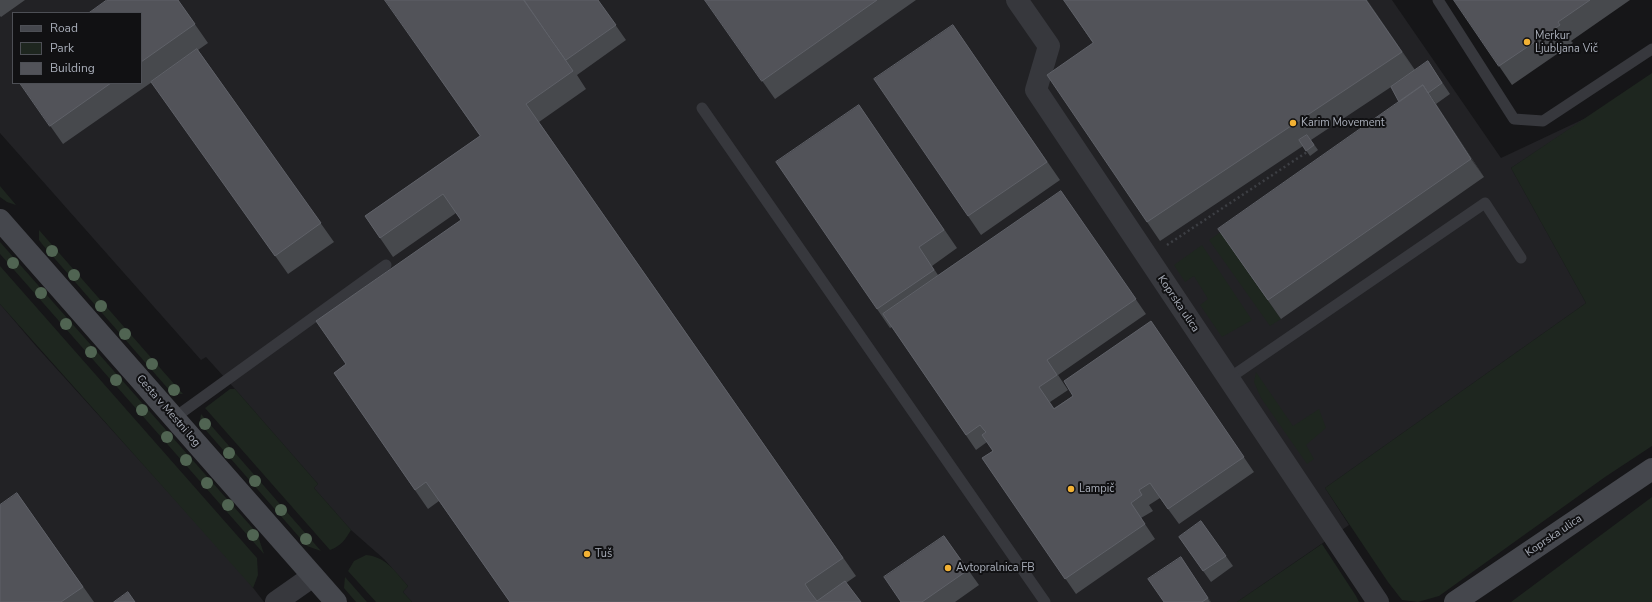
<!DOCTYPE html>
<meta charset="utf-8">
<style>
body{margin:0}
#map{position:relative;width:1652px;height:602px;overflow:hidden;background:#161618;font-family:"Nunito Sans",sans-serif}
canvas{display:block}
.legend{position:absolute;left:12px;top:12px;width:130px;height:72px;box-sizing:border-box;background:#111113;border:1px solid #4d4f55;margin:0;padding:5px 7px;list-style:none;font-size:12px;color:#a8adb8}
.legend li{display:flex;align-items:center;gap:8px;height:20px}
.legend b{width:20px;border:1px solid #4d4f55}
</style>
<div id="map">
<canvas width="1652" height="602"></canvas>
<ul class="legend">
<li><b style="height:5px;background:#45474d"></b>Road</li>
<li><b style="height:11px;background:#1e261f"></b>Park</li>
<li><b style="height:11px;background:#525359"></b>Building</li>
</ul>
</div>
<script>
const context = document.querySelector('canvas').getContext('2d');
context.lineJoin = 'round';
function fill(path, color) {
  context.fillStyle = color;
  context.fill(path, 'evenodd');
}
function stroke(path, color, width, dash) {
  context.strokeStyle = color;
  context.lineWidth = width;
  context.lineCap = dash ? 'butt' : 'round';
  context.setLineDash(dash || []);
  context.stroke(path);
}
function write(font, color, halo, rows, align = 'center') {
  context.font = font + ' "Nunito Sans",sans-serif';
  context.lineWidth = 4;
  context.setLineDash([]);
  context.textBaseline = 'middle';
  context.strokeStyle = halo;
  context.fillStyle = color;
  for (const [text, x, y, turn = 0] of rows) {
    context.save();
    context.translate(x, y);
    context.rotate((+turn || 0) * Math.PI / 180);
    context.textAlign = isNaN(turn) ? turn : align;
    if (halo) context.strokeText(text, 0, 0);
    context.fillText(text, 0, 0);
    context.restore();
  }
}
fill(new Path2D(`
 M0,0H1392L1501,158L1588,117L1511,168L1586,303L1325,488L1349,525L1237,602H412L403,592L408,586L384,559L351,530L314,488L318,484L235,389L206,357L201,360L0,133ZM13,13H141V83H13Z
 M0,304L35,345L244,576L264,602H0Z`), '#222225');
fill(new Path2D(`
 M1652,73V446L1605,477L1439,596L1418,602L1402,600L1388,582L1325,488L1586,303L1511,168Z
 M1404,108L1231,248L1281,319L1270,326L1209,240Z
 M0,186L16,205L7,202L0,197Z
 M39,230L183,394H176L170,391L42,244L39,240Z
 M0,242L257,533L264,554L0,254Z
 M1202,245L1252,320L1222,337L1200,305L1208,299L1194,276L1185,282L1174,265Z
 M0,266L257,558L258,575L253,588L0,304Z
 M1256,372L1293,426L1319,409L1326,428L1306,445L1314,459L1307,464L1261,398L1254,382Z
 M230,389H235L318,484L314,488L351,530C345,540 341,546 330,550L205,408Z
 M201,414L321,551L307,546L203,427L200,420Z
 M1652,497V602H1511Z
 M1322,544L1356,596L1359,602H1237Z
 M366,555C387,557 395,572 408,586L403,592L412,602H376L348,571L354,561Z
 M345,577L367,602H356L344,588Z`), '#1e261f');
stroke(new Path2D(`
 M1167,245L1307,152`), '#3d3f44', 2.5, [2, 3]);
stroke(new Path2D(`
 M1438,0L1514,119L1543,121L1652,49
 M702,108L1045,602
 M1228,379L1485,203L1521,258
 M174,418L386,265`), '#37383d', 11);
stroke(new Path2D(`
 M1017,0L1049,46L1036,90L1378,602
 M276,602L313,576`), '#37383d', 22);
stroke(new Path2D(`
 M0,220L336,602
 M1455,602L1652,469`), '#45474d', 22);
context.fillStyle = '#506452';
for (const [x, y] of [
 [52,251],
 [13,263],
 [74,275],
 [41,293],
 [101,306],
 [66,324],
 [125,334],
 [91,352],
 [152,364],
 [116,380],
 [174,390],
 [142,410],
 [205,424],
 [167,437],
 [229,453],
 [186,460],
 [255,481],
 [207,483],
 [228,505],
 [281,510],
 [253,535],
 [306,539]
]) {
  context.beginPath();
  context.arc(x, y, 6, 0, 2 * Math.PI);
  context.fill();
}
fill(new Path2D(`
 M0,0H25L1,17L0,16Z
 M178,0L208,43L198,50L334,242L288,274L152,82L63,144L20,83H141V13Z
 M598,0L626,40L577,75L586,89L539,122L856,576L846,583L861,602H510L439,501L428,509L334,373L346,364L461,220L456,213L393,257L365,216L480,136Z
 M705,0H916L775,99Z
 M1064,0H1367L1415,70L1428,61L1450,94L1436,104L1484,177L1281,319L1218,229L1399,102L1391,87L1311,140L1318,150L1310,156L1303,146L1160,241L1147,222L1093,43Z
 M1454,0H1630L1571,41L1573,43L1512,85Z
 M953,25L1060,180L981,235L968,216Z
 M859,105L957,248L932,266L938,275L1061,191L1146,314L1058,375L1068,390L1050,402L1054,408L1073,396L1151,321L1254,472L1179,524L1160,498L1149,505L1153,511L1141,518L1155,539L1076,594L982,458L993,451L987,442L976,450L892,327L890,328L877,309Z
 M17,493L94,602H0Z
 M1201,521L1233,566L1211,582L1179,537Z
 M944,536L979,585L955,602H901Z
 M1181,557L1188,568L1211,602H1164Z`), '#47494d');
fill(new Path2D(`
 M1366,0H1367L1415,71L1402,52Z
 M1423,85L1436,104L1484,177L1471,159Z
 M1181,557L1188,568L1211,602H1210Z`), '#2f3033');
const building = new Path2D(`
 M107,0H178L195,24L141,62V13H89Z
 M385,0H524L573,71L526,104L843,558L805,584L810,592L817,601L845,581L861,602H510L426,482L415,490L334,373L346,364L316,321L461,220L443,194L380,238L365,216L480,136Z
 M524,0H598L616,25L566,60Z
 M705,0H877L762,81Z
 M1064,0H1366L1402,52L1147,222L1047,75L1093,43Z
 M1454,0H1590L1558,22L1560,25L1499,66Z
 M953,25L1047,162L968,216L874,79Z
 M197,49L321,223L275,256L151,82Z
 M1428,61L1442,83L1428,93L1423,85L1399,102L1391,87Z
 M20,83H111L50,126Z
 M1423,85L1471,159L1268,300L1218,229Z
 M859,105L944,230L919,247L934,270L877,309L776,162Z
 M1307,135L1314,145L1306,151L1299,140Z
 M1061,191L1136,299L1047,360L1057,375L1039,387L1054,409L1073,396L1064,381L1151,321L1244,457L1168,509L1150,483L1139,490L1142,495L1131,503L1145,524L1065,579L982,458L993,451L982,435L986,432L984,430L980,425L966,435L883,314Z
 M17,493L83,587L61,602H0V505Z
 M1201,521L1226,556L1203,571L1179,537Z
 M944,536L968,570L922,602H901L884,577Z
 M1181,557L1208,598L1202,602H1164L1148,579Z
 M128,592L135,602H114Z`);
fill(building, '#525359');
stroke(building, '#5f6168', 1);
for (const [x, y, r, color] of [
 [1527,42,4,"#f2b134"],
 [1293,123,4,"#f2b134"],
 [1071,489,4,"#f2b134"],
 [587,554,4,"#f2b134"],
 [948,568,4,"#f2b134"]
]) {
  const dot = new Path2D();
  dot.arc(x, y, r, 0, 2 * Math.PI);
  context.fillStyle = color;
  context.fill(dot);
  stroke(dot, '#111113', 1.5);
}
write('11px', '#a8adb8', '#111113', [
 ["Merkur",1535,36],
 ["Ljubljana Vič",1535,49],
 ["Karim Movement",1301,123],
 ["Lampič",1079,489],
 ["Tuš",595,554],
 ["Avtopralnica FB",956,568]
], 'left');
write('11px', '#a8adb8', '#111113', [
 ["Koprska ulica",1178,304,56],
 ["Cesta v Mestni log",168,411,49],
 ["Koprska ulica",1554,536,-34]
]);
</script>
